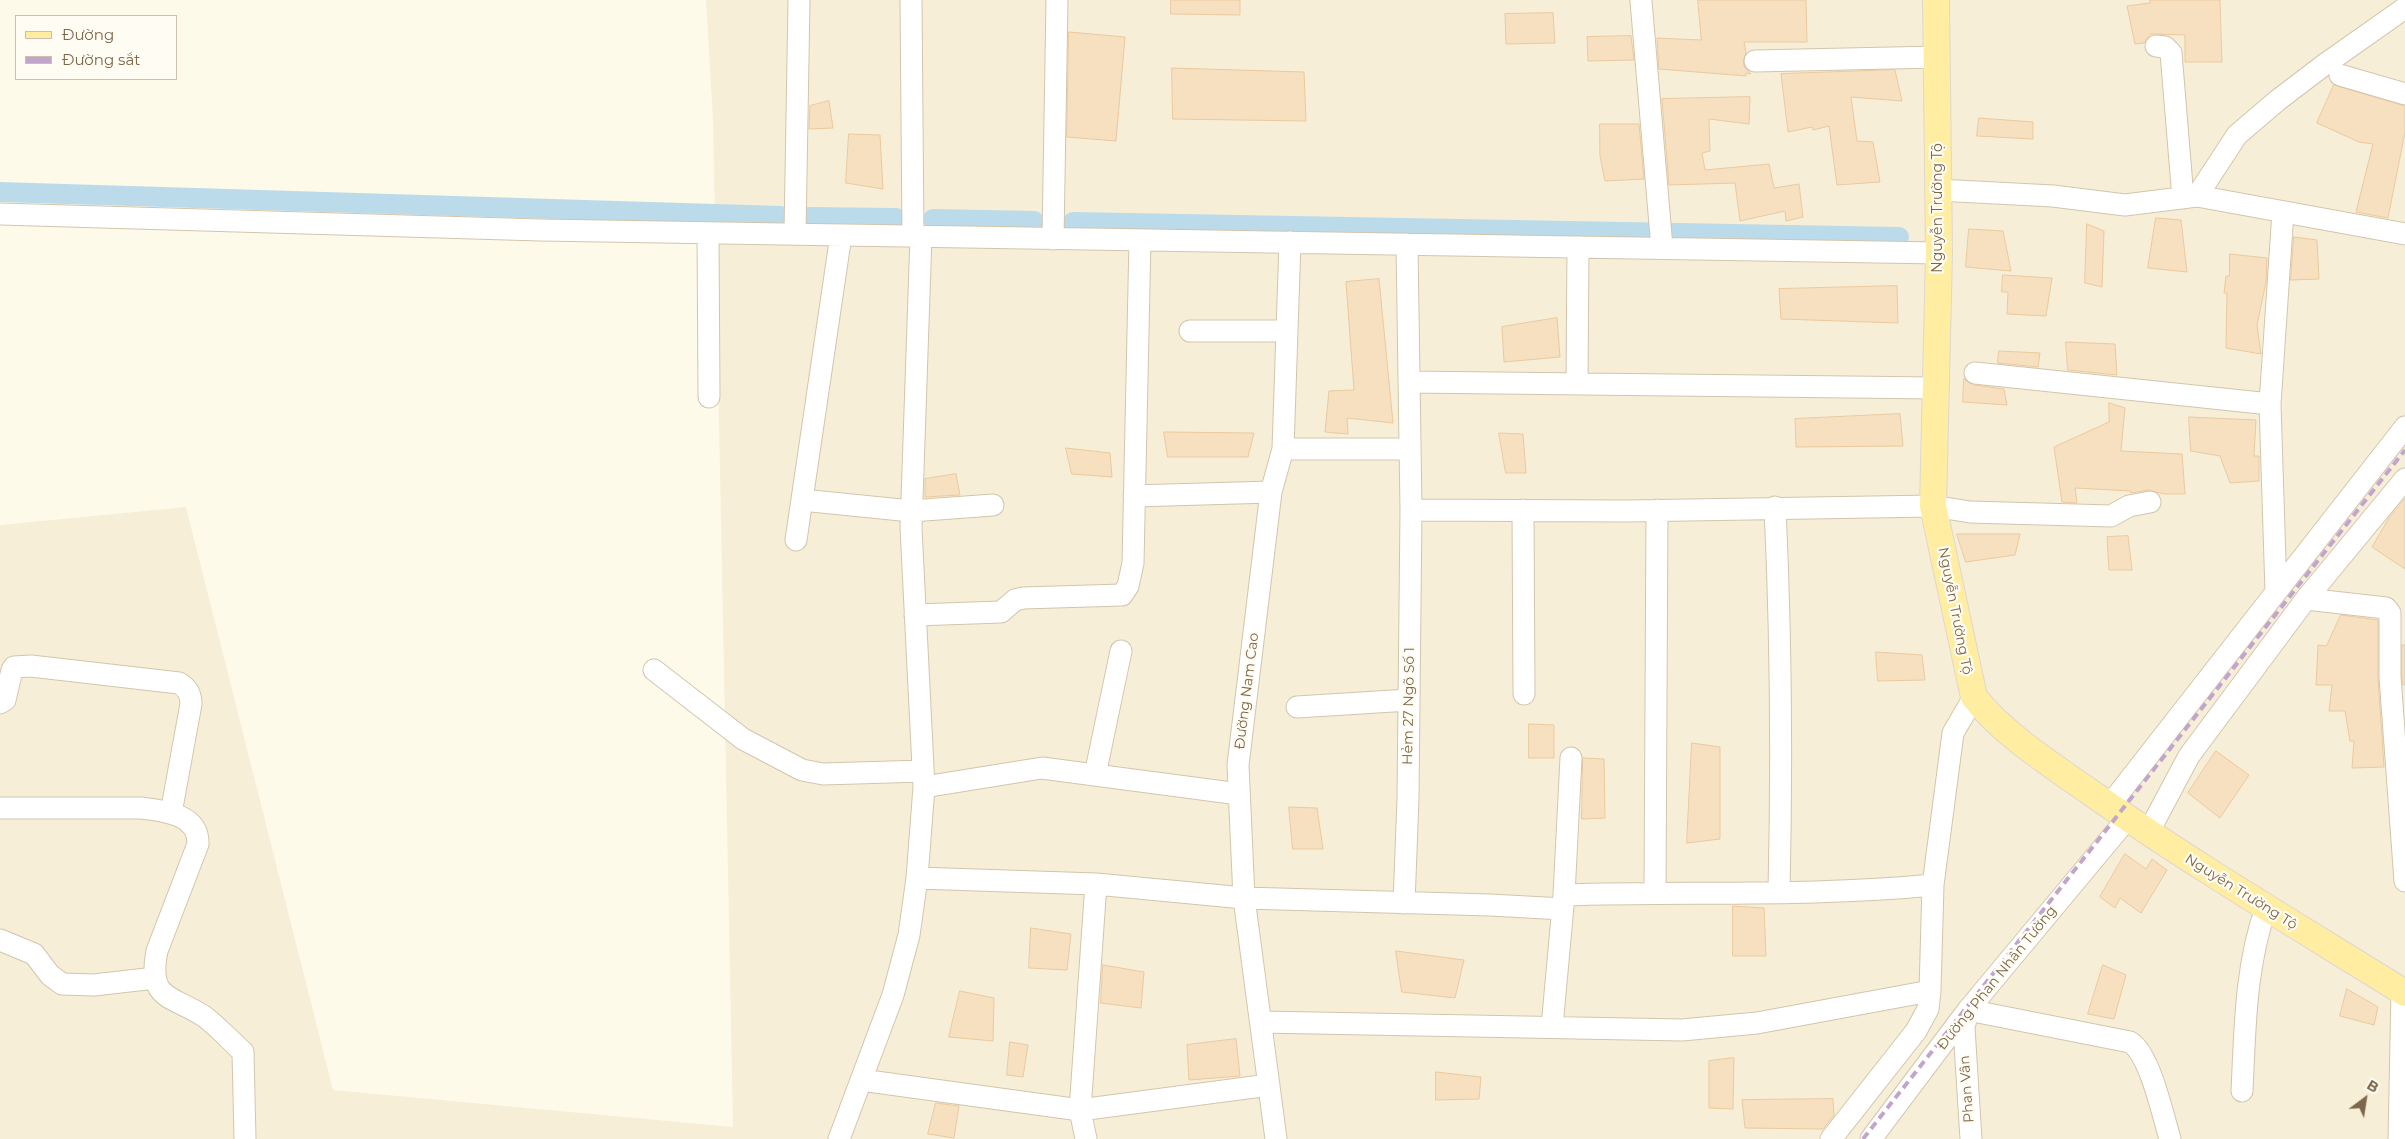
<!DOCTYPE html>
<meta charset="utf-8">
<style>
body{margin:0}
#map{position:relative;width:2405px;height:1139px;overflow:hidden;background:#fefaea;font-family:Montserrat,sans-serif}
canvas{display:block}
.legend{position:absolute;left:15px;top:15px;width:162px;height:65px;box-sizing:border-box;background:#fffcf3;border:1px solid #cbc0af;margin:0;padding:6px 9px;list-style:none;font-size:15px;color:#7d6649}
.legend li{display:flex;align-items:center;gap:10px;height:25px}
.legend b{width:25px;border:1px solid #cbc0af}
.north{position:absolute;left:2340px;top:1074px;width:50px;height:50px;-webkit-text-stroke:4px #fffcf3;paint-order:stroke;rotate:31deg;font-size:14px;font-weight:700;line-height:20px;text-align:center;color:#7d6649}
.north::after{content:'';display:block;margin:auto;width:18px;height:22px;background:#7d6649;clip-path:polygon(50% 0,100% 100%,50% 72%,0 100%)}
</style>
<div id="map">
<canvas width="2405" height="1139"></canvas>
<ul class="legend">
<li><b style="height:6px;background:#ffeea1"></b>Đường</li>
<li><b style="height:6px;background:#c1a5cb"></b>Đường sắt</li>
</ul>
<div class="north">B</div>
</div>
<script>
const context = document.querySelector('canvas').getContext('2d');
context.lineJoin = 'round';
function fill(path, color) {
  context.fillStyle = color;
  context.fill(path, 'evenodd');
}
function stroke(path, color, width, dash) {
  context.strokeStyle = color;
  context.lineWidth = width;
  context.lineCap = dash ? 'butt' : 'round';
  context.setLineDash(dash || []);
  context.stroke(path);
}
function write(font, color, halo, rows, align = 'center') {
  context.font = font + ' Montserrat,sans-serif';
  context.lineWidth = 4.5;
  context.setLineDash([]);
  context.textBaseline = 'middle';
  context.strokeStyle = halo;
  context.fillStyle = color;
  for (const [text, x, y, turn = 0] of rows) {
    context.save();
    context.translate(x, y);
    context.rotate((+turn || 0) * Math.PI / 180);
    context.textAlign = isNaN(turn) ? turn : align;
    if (halo) context.strokeText(text, 0, 0);
    context.fillText(text, 0, 0);
    context.restore();
  }
}
fill(new Path2D(`
 M706,0H2405V1139H0V525L186,507L333,1090L733,1127L713,120Z`), '#f7eed8');
stroke(new Path2D(`
 M0,192L780,216
 M809,217L896,218
 M933,219L1034,221
 M1073,222L1899,237`), '#bbdbeb', 20);
const building = new Path2D(`
 M1171,0H1240V15L1171,14Z
 M1698,0H1806L1807,42H1744L1746,53L1743,62L1745,68L1751,74L1746,73V76L1659,69L1657,38L1701,40Z
 M2150,0H2220L2222,62H2185V35L2151,34L2144,43L2135,44L2127,6L2150,3Z
 M1553,13L1555,43L1506,44L1505,14Z
 M1069,32L1125,37L1116,141L1067,137Z
 M1631,36L1634,60L1588,61L1587,37Z
 M1172,68L1304,72L1306,121L1173,119Z
 M1895,70L1902,101L1851,97L1857,141L1873,142L1880,182L1837,185L1829,126L1813,130L1812,127L1788,132L1781,74Z
 M2334,85L2405,106V132L2388,218L2356,212L2373,144L2359,142L2317,123Z
 M1750,97L1749,124L1709,119L1710,151L1702,153L1705,170L1769,164L1774,188L1799,184L1803,217L1786,221L1785,211L1740,221L1735,183L1669,185L1662,99Z
 M829,101L833,128L809,129L810,106Z
 M1979,118L2033,122V139L1977,136Z
 M1600,124H1639L1644,179L1605,181L1600,156Z
 M849,134L880,135L883,189L846,183Z
 M2156,218L2181,220L2187,272L2148,268Z
 M2087,224L2104,231L2102,287L2085,283Z
 M1969,229L2003,231L2011,271L1966,267Z
 M2294,237L2317,240L2319,279L2291,280Z
 M2230,254L2267,258L2266,282L2257,325L2261,354L2226,348L2227,293H2224L2226,276H2229Z
 M2003,275L2052,278L2046,316L2007,314L2008,292H2002Z
 M1379,279L1393,423L1347,418L1348,434L1325,432L1329,391L1354,390L1346,282Z
 M1897,286L1898,323L1781,319L1779,289Z
 M1557,318L1560,357L1504,362L1502,327Z
 M2066,342L2115,344L2117,375L2068,370Z
 M1999,351L2040,353L2038,367L1998,363Z
 M1964,379L1974,385L2004,389L2007,405L1963,402Z
 M2109,403L2125,408L2121,451L2182,454L2185,494H2164L2148,490L2131,493V491L2075,488L2077,503L2062,502L2054,447L2109,422Z
 M1900,414L1903,446L1796,447L1795,419Z
 M2189,417L2256,420L2254,456H2259V481L2230,483L2220,456L2191,451Z
 M1164,432L1254,433L1248,457H1168Z
 M1499,433L1523,434L1526,473H1506Z
 M1066,448L1110,453L1112,477L1072,474Z
 M956,474L960,495L925,497V479Z
 M2405,499V569L2372,547L2389,518Z
 M1957,534H2020L2015,555L1966,562Z
 M2128,536L2132,570H2109L2107,537Z
 M2341,615L2378,620V678L2384,767L2352,768L2354,741H2350L2345,711H2329L2332,685H2316L2318,645L2326,646Z
 M2402,645H2405V685H2403L2402,677Z
 M1876,652L1922,655L1925,680L1878,681Z
 M1529,724L1554,725V758H1529Z
 M1692,743L1720,747V839L1687,843Z
 M2216,751L2249,775L2220,818L2188,793Z
 M1583,758L1604,759L1605,818L1582,819Z
 M1289,807L1317,808L1323,849H1293Z
 M2125,854L2146,869L2152,859L2167,870L2141,913L2120,898L2115,908L2100,897Z
 M1733,906L1764,908L1766,956H1733Z
 M1031,928L1071,934L1067,970L1029,968Z
 M1396,951L1464,960L1455,998L1402,992Z
 M1103,965L1144,972L1141,1008L1101,1003Z
 M2103,965L2126,975L2114,1019L2088,1014Z
 M2347,989L2378,1007L2374,1025L2340,1016Z
 M960,991L994,998L993,1041L949,1037Z
 M1236,1039L1240,1076L1189,1080L1187,1045Z
 M1010,1042L1028,1045L1023,1077L1007,1075Z
 M1734,1058L1733,1109L1709,1108V1061Z
 M1436,1072L1481,1077L1479,1099L1436,1100Z
 M1833,1099L1834,1115L1823,1129L1745,1128L1742,1100Z
 M936,1103L959,1106L954,1138L928,1134Z`);
fill(building, '#f7e0bf');
stroke(building, '#ebca9d', 1);
const minor = new Path2D(`
 M911,0L913,236
 M1641,1L1662,248
 M2156,46L2165,47L2171,53L2183,198
 M1755,61L1937,57
 M2340,75L2405,94
 M1938,190L2053,196L2125,205L2197,196L2405,234
 M2197,196L2237,135L2278,100L2324,65L2405,8
 M0,214L540,230L1939,253
 M708,233L709,397
 M795,234L799,0
 M1053,239L1057,0
 M1190,331H1287
 M1975,373L2270,404
 M1409,382L1936,388
 M1577,384L1578,247
 M1283,449H1410
 M1134,496L1271,492
 M802,500L911,511L993,505
 M1775,507C1781,635 1782,764 1779,892
 M1411,510L1627,511L1933,506L1970,512L2111,516L2129,506L2150,502
 M1523,510L1524,694
 M796,540L841,235
 M2276,592L2270,404L2283,212
 M2306,599L2386,608L2390,613V677L2405,881
 M915,615L1001,612L1015,600L1023,598L1122,595L1128,586L1133,563L1140,240
 M654,670L743,739L802,770L823,774L923,771
 M0,703L5,700L12,670L14,667L31,666L179,683C188,688 191,695 191,704L171,813
 M1297,707L1409,700
 M1095,775L1121,651
 M924,787L1042,768L1239,794
 M2109,806L2405,427
 M0,808H141C164,811 199,814 198,844L157,951C147,1002 173,995 205,1017C218,1027 230,1040 243,1052L245,1139
 M2148,833L2189,756L2306,599L2405,479
 M917,878L1096,884L1244,898L1490,905L1563,909
 M1655,892L1657,510
 M1564,895C1687,891 1811,897 1933,885
 M1404,903L1408,799L1411,510L1407,244
 M0,940L34,954L50,975L62,984L94,985L155,978
 M1261,1022L1682,1030L1757,1023L1930,991
 M1552,1027L1564,895L1571,758
 M861,1080L1080,1110L1269,1085
 M2242,1091C2245,1030 2245,967 2266,908
 M839,1139L893,995L909,935L917,878L924,787L911,528L921,236
 M1086,1139L1080,1110L1096,884
 M1276,1139L1244,898L1238,765L1271,492L1283,449L1290,242
 M1831,1139L1916,1031L1928,1009L1930,991L1933,885L1953,733L1974,697
 M1871,1139L1968,1010L2127,819
 M1971,1139L1964,1028L1968,1010L2130,1042C2150,1054 2163,1116 2170,1139
 M2399,1139L2402,991`);
const major = new Path2D(`
 M1936,0L1939,253L1933,506L1974,697C2005,736 2049,763 2090,792C2192,864 2299,927 2405,993`);
stroke(minor, '#d3c5ad', 23);
stroke(major, '#ddd7d0', 28);
stroke(minor, '#fff', 21);
stroke(major, '#ffeea1', 26);
stroke(new Path2D(`
 M1863,1139L2405,450`), '#c1a5cb', 4, [8, 5]);
write('14px', '#7d6649', '#fffcf3', [
 ["Nguyễn Trường Tộ",1938,208,-90],
 ["Nguyễn Trường Tộ",1955,611,79],
 ["Đường Nam Cao",1247,691,-83],
 ["Hẻm 27 Ngõ Số 1",1409,706,-89],
 ["Nguyễn Trường Tộ",2241,892,32],
 ["Đường Phan Nhân Tường",1997,978,-51],
 ["Phan Vân",1967,1089,-94]
]);
</script>
